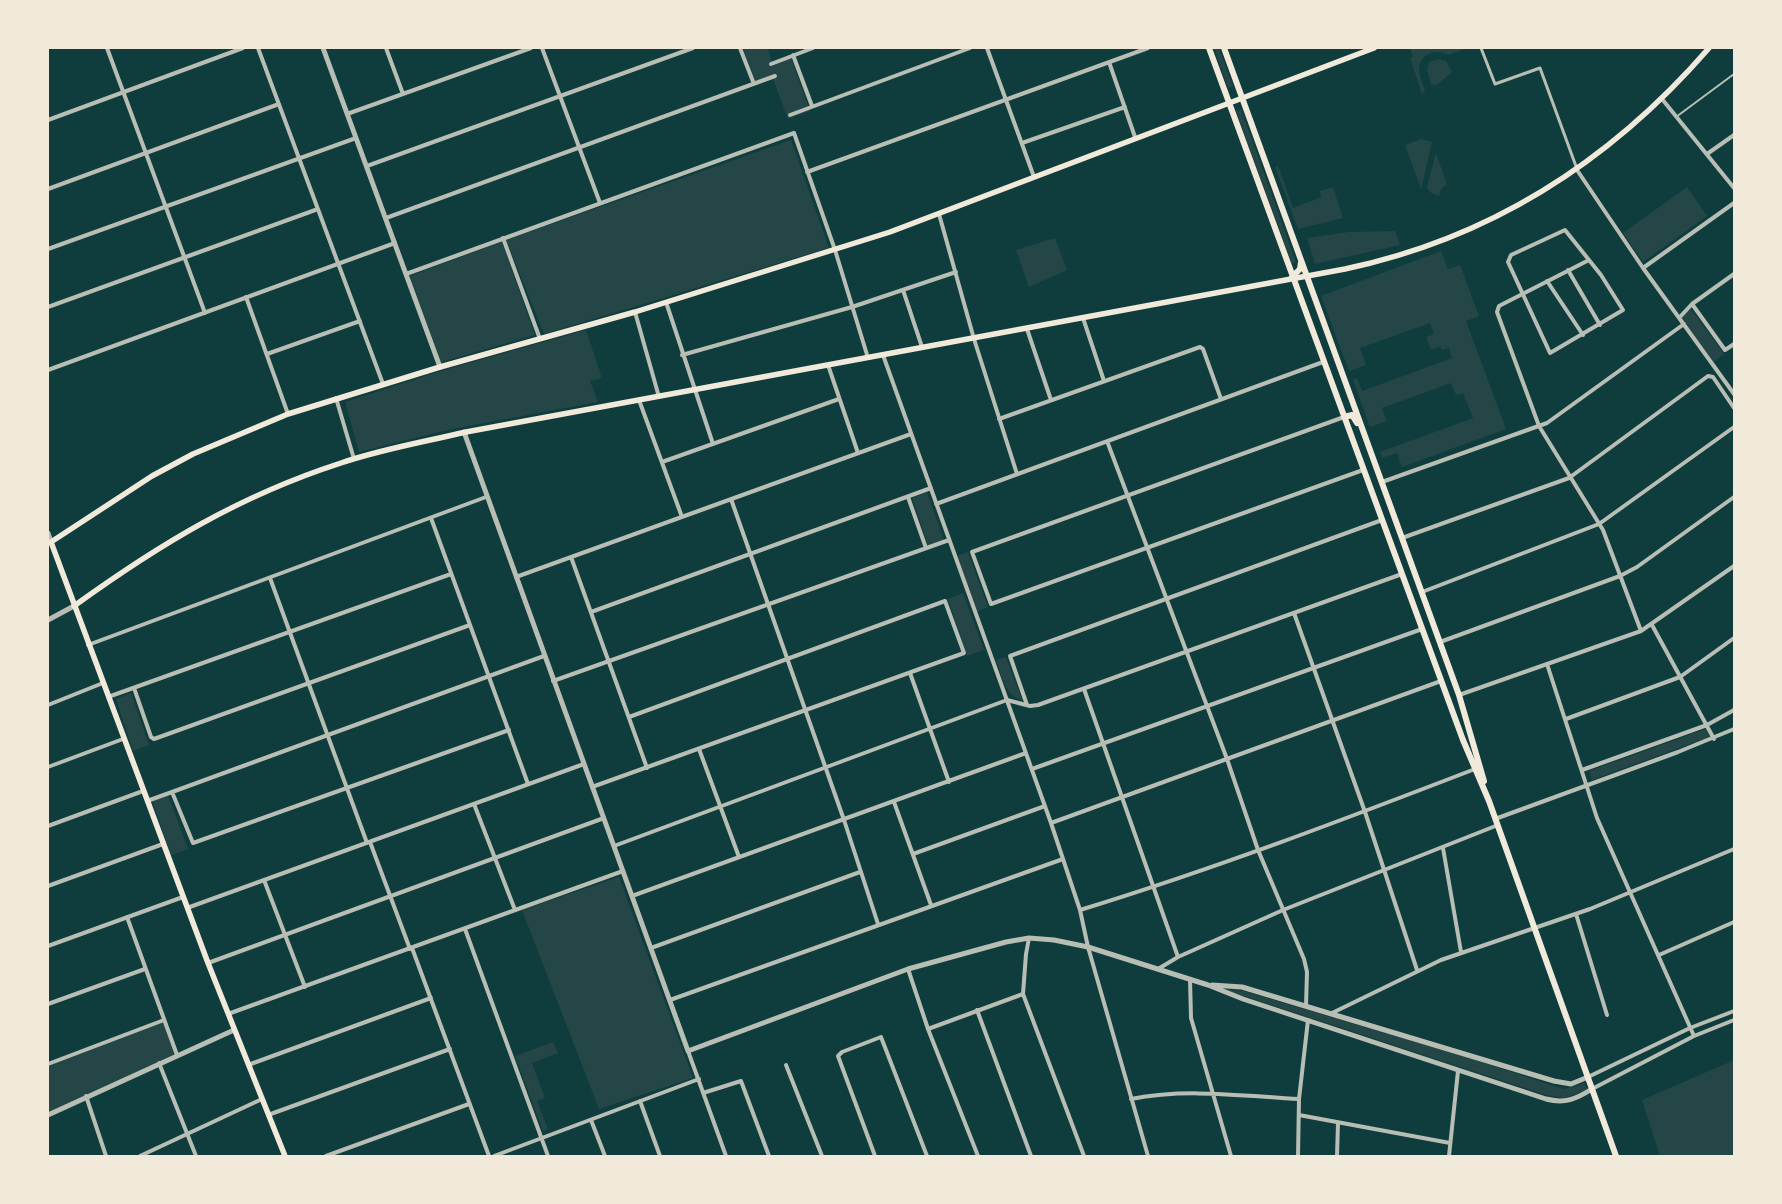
<!DOCTYPE html>
<style>
body{margin:0}
#map{position:relative;width:1782px;height:1204px;overflow:hidden;background:#0f3d3e;font-family:Inter,sans-serif}
canvas{display:block}
.frame{position:absolute;inset:0;border:49px solid #f1e9da;pointer-events:none}
</style>
<div id="map">
<canvas width="1782" height="1204"></canvas>
<div class="frame"></div>
</div>
<script>
const context = document.querySelector('canvas').getContext('2d');
context.lineJoin = 'round';
function fill(path, color) {
  context.fillStyle = color;
  context.fill(path, 'evenodd');
}
function stroke(path, color, width, dash) {
  context.strokeStyle = color;
  context.lineWidth = width;
  context.lineCap = dash ? 'butt' : 'round';
  context.setLineDash(dash || []);
  context.stroke(path);
}
fill(new Path2D(`
 M743,48H767L772,61L790,55L810,111L788,119L773,79L757,85Z
 M1214,48H1219L1233,86L1228,88Z
 M1410,48H1467L1448,55C1436,48 1419,53 1419,70C1419,77 1423,84 1425,90L1422,94L1410,58L1413,57Z
 M1439,59L1446,61L1452,72L1437,85L1431,84L1427,70L1429,62Z
 M1241,109L1296,262L1292,264L1236,111Z
 M1421,139L1432,142L1421,189L1405,145Z
 M791,140L829,248L544,334L506,240Z
 M1436,153L1447,184L1441,189L1439,196L1431,193L1427,187Z
 M1278,166L1293,208L1321,197L1320,191L1333,187L1343,218L1298,229L1275,167Z
 M1687,187L1707,216L1643,262L1623,233Z
 M1395,231L1400,245L1315,264L1307,238L1349,232Z
 M1055,238L1067,270L1029,287L1016,250Z
 M502,242L535,335L441,362L410,276Z
 M1441,251L1448,269L1460,265L1479,316L1466,321L1506,429L1402,467L1397,453L1382,458L1380,452L1473,418L1463,393L1456,395L1451,383L1382,408L1387,421L1370,427L1353,380L1357,378L1362,391L1452,358L1449,348L1442,350L1440,346L1431,350L1426,337L1434,334L1430,323L1360,348L1366,365L1349,371L1321,296Z
 M1691,309L1724,354L1714,362L1681,317Z
 M586,330L602,378L590,381L598,402L447,430L359,452L345,402L441,371Z
 M927,492L944,540L928,545L912,498Z
 M968,552L988,607L977,612L957,556Z
 M963,593L984,650L967,656L948,599Z
 M1006,657L1022,700C1004,695 1002,675 996,660Z
 M131,693L149,745L133,751L116,699Z
 M1706,729L1709,737L1592,780L1589,771Z
 M168,795L188,849L171,855L152,800Z
 M619,877L693,1078L599,1109L522,910Z
 M1220,988L1243,991L1466,1057L1554,1086L1565,1089L1584,1083L1587,1089L1565,1098L1546,1095Z
 M163,1019L176,1055L48,1115V1062Z
 M553,1042L558,1053L532,1063L545,1098L537,1101L548,1129L543,1131L515,1056Z
 M1734,1060V1156H1660L1642,1100Z`), '#244646');
stroke(new Path2D(`
 M1676,117L1734,74`), '#b8beb3', 2);
stroke(new Path2D(`
 M1481,48L1495,84L1540,68L1577,169`), '#b8beb3', 3);
stroke(new Path2D(`
 M107,48L205,313
 M258,48L383,384
 M386,48L403,94
 M542,48L600,203
 M740,48L754,84
 M987,48L1034,177
 M793,55L812,106
 M1109,62L1135,137
 M771,64L813,48
 M1662,99L1734,188
 M347,114L531,48
 M790,115L970,48
 M48,120L243,48
 M1022,143L1125,107
 M1707,154L1734,135
 M367,166L693,48
 M1577,170L1643,268L1734,394
 M807,172L1148,48
 M48,189L279,104
 M939,214L974,339L1017,474
 M386,218L775,76
 M1565,230L1601,275L1623,310L1550,353L1508,262L1511,255Z
 M503,238L540,339
 M48,249L356,138
 M1589,260L1499,306L1497,312L1539,426L1603,530L1641,631
 M1643,268L1734,203
 M1568,270L1600,325
 M406,274L794,133L835,250L868,358
 M1547,281L1583,335
 M903,290L922,347
 M246,297L288,414
 M666,302L713,444
 M1692,304L1725,350L1734,344
 M48,307L318,209
 M635,312L659,397
 M1083,318L1104,381
 M1679,318L1692,304L1734,274
 M1027,329L1051,400
 M267,354L360,321
 M682,355L852,307L956,272
 M883,355L1051,823L1080,910L1088,947L1148,1156
 M828,365L858,453
 M48,370L395,243
 M336,398L354,459
 M639,400L682,517
 M1344,417L972,552L991,604L1363,470
 M999,419L1200,347L1203,349L1221,399
 M1107,441L1227,759L1258,850L1304,959L1307,972L1306,1006
 M662,462L839,399
 M1382,482L1547,423L1684,324
 M908,497L926,548
 M731,499L844,820L878,924
 M936,504L1323,362
 M431,518L528,784
 M1402,538L1569,478L1708,376L1713,377L1734,408
 M571,557L647,768
 M516,577L911,434
 M270,578L367,843
 M1422,592L1599,524L1734,427
 M591,612L931,488
 M1294,613L1365,812L1417,970
 M1652,625L1714,739
 M1440,642L1620,576L1637,567L1734,497
 M88,645L486,497
 M1547,664L1597,818L1694,1036
 M910,673L949,782
 M553,681L949,540
 M134,688L151,737L154,739L470,625
 M1084,689L1178,957
 M1459,695L1641,631L1734,566
 M108,697L451,574
 M48,705L103,683
 M1027,705L1010,656L1382,520
 M1566,719L1680,677L1734,638
 M509,730L193,843L172,792L544,656
 M699,749L739,857
 M48,767L123,739
 M1032,769L1422,629
 M1582,770L1707,725L1734,710
 M592,787L964,653L945,601L629,717
 M147,801L172,792
 M894,802L931,905
 M474,804L515,910
 M1495,819L1678,752L1734,729
 M1051,823L1441,681
 M48,826L143,791
 M370,842L410,949
 M614,846L1007,700L1030,706L1038,705L1402,574
 M1443,848L1461,952
 M913,854L1045,806
 M264,880L305,987
 M48,886L163,844
 M632,896L1026,753
 M187,908L584,764
 M1080,910C1214,869 1345,819 1475,769
 M1576,914L1607,1015
 M127,917L177,1055
 M465,929L548,1156
 M1029,938L1026,954L1023,994L1084,1156
 M48,946L183,897
 M412,948L489,1156
 M651,948L860,872
 M1659,955L1734,922
 M208,963L604,818
 M908,969L928,1029L978,1156
 M1158,969L1178,957L1283,910L1498,825
 M1190,979L1191,1018L1231,1156
 M670,1000L1063,859
 M48,1004L145,969
 M977,1010L1031,1156
 M228,1014L623,871
 M1330,1014L1441,960L1590,909L1734,849
 M928,1029L1023,994
 M688,1051L726,1156
 M159,1063L196,1156
 M48,1064L164,1020
 M248,1065L431,998
 M786,1065L822,1156
 M1588,1077L1690,1028L1734,1011
 M1592,1089L1694,1036L1734,1020
 M703,1093L741,1081L769,1156
 M86,1096L106,1156
 M1131,1099C1186,1088 1244,1096 1299,1099
 M640,1101L660,1156
 M268,1115L450,1049
 M1299,1115L1450,1143
 M591,1120L605,1156
 M140,1156L262,1099
 M326,1156L469,1104
 M494,1156L699,1079
 M875,1156L838,1056L842,1052L881,1037L927,1156
 M1298,1156L1299,1099L1308,1020
 M1337,1156L1338,1123
 M1449,1156L1458,1071`), '#b8beb3', 4);
stroke(new Path2D(`
 M323,48L440,367
 M464,432L688,1051L908,969L1006,942L1029,938L1054,940L1088,947L1208,985L1243,999L1546,1099C1565,1104 1576,1099 1592,1089
 M48,533L51,542
 M48,620L74,606
 M1212,985L1242,987L1554,1081L1571,1084L1588,1077
 M48,1115L234,1030`), '#b8beb3', 5);
stroke(new Path2D(`
 M74,606C160,544 239,496 341,463C382,449 424,442 466,432L1345,269C1492,238 1611,161 1709,48
 M285,1156L208,963L51,542L152,476L193,454L288,414L440,367L635,312L890,232L1374,48`), '#f1e9da', 5.5);
stroke(new Path2D(`
 M1209,48L1463,740L1489,801L1616,1156
 M1224,48L1459,695L1484,781
 M1292,277L1300,269L1301,262
 M1344,417L1352,415L1357,423`), '#f1e9da', 6);
</script>
